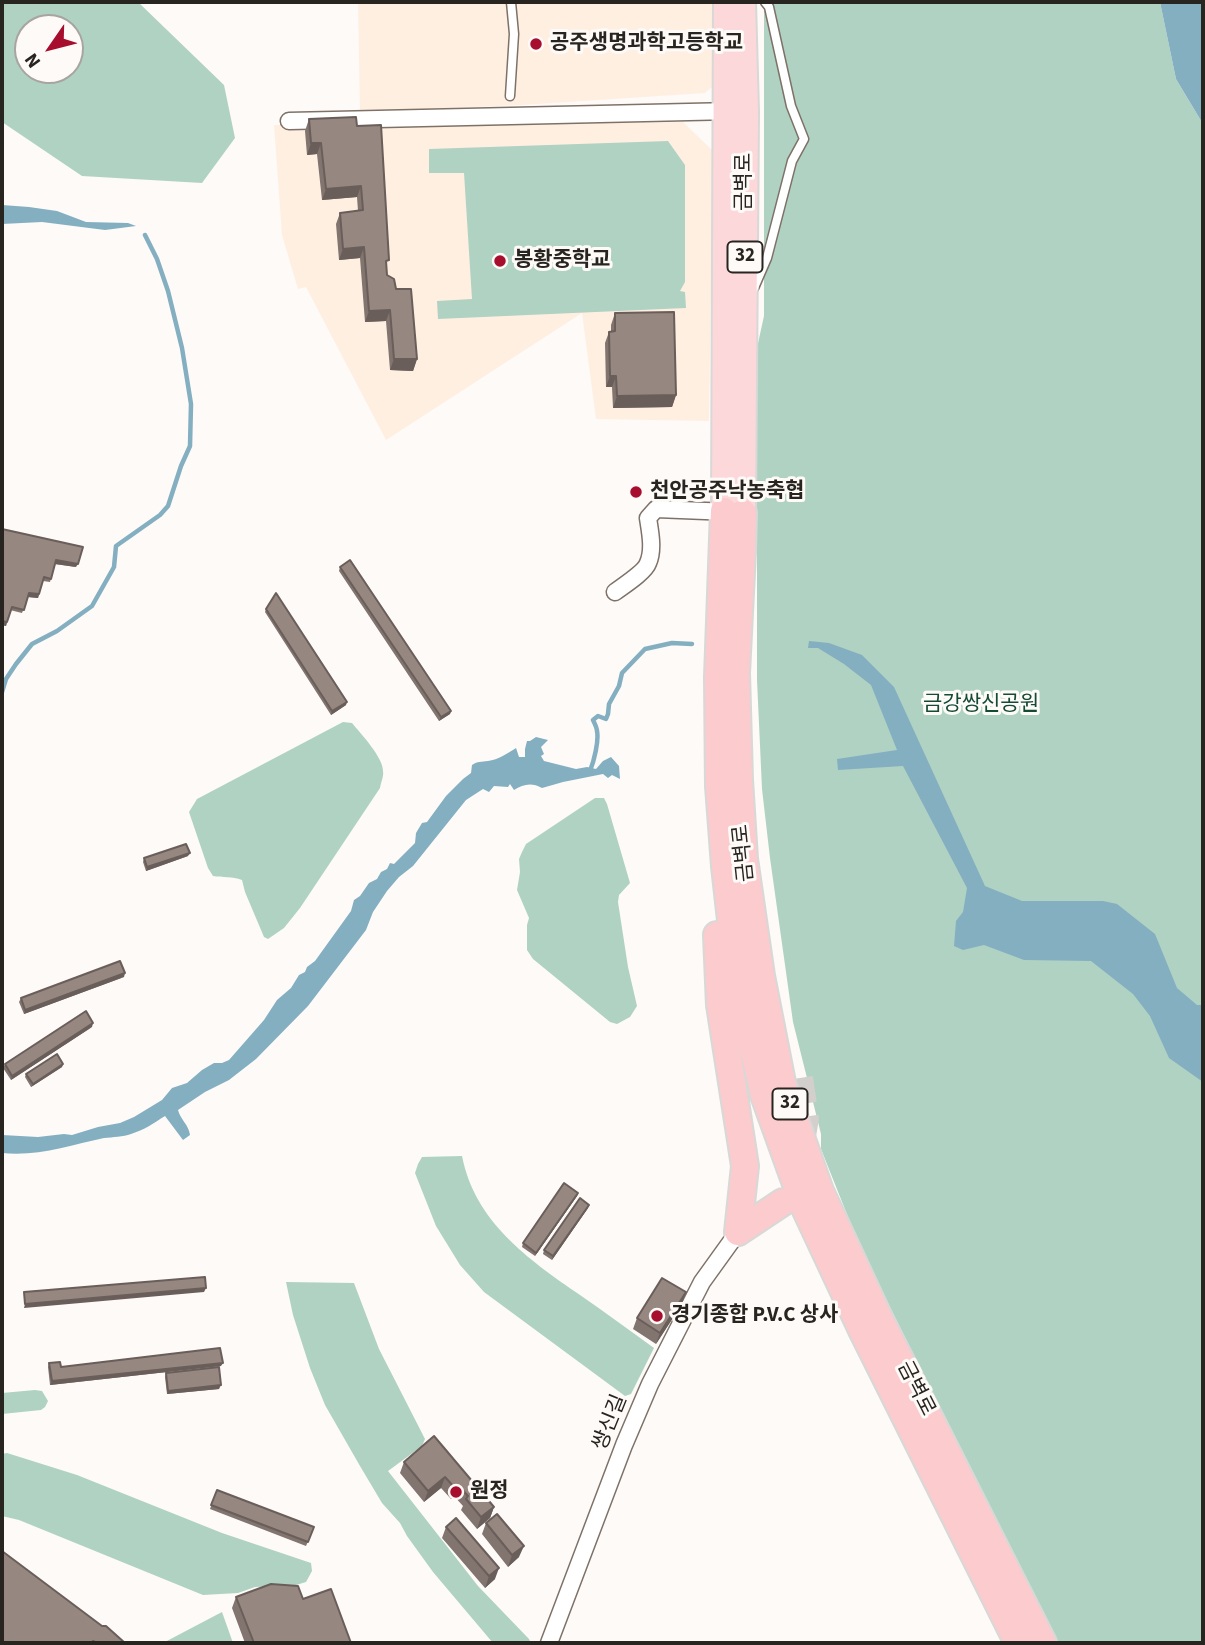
<!DOCTYPE html>
<meta charset="utf-8">
<style>
body{margin:0}
#map{position:relative;width:1205px;height:1645px;overflow:hidden;background:#fdfaf8;font-family:"Source Sans 3",sans-serif}
canvas{display:block}
.frame{position:absolute;inset:0;border:4px solid #28241f;pointer-events:none}
.north{position:absolute;left:14px;top:14px;width:70px;height:70px;box-sizing:border-box;background:#fdfaf8;border:2px solid #a8a4a1;border-radius:50%;rotate:235deg;font-size:19px;font-weight:700;line-height:28px;text-align:center;color:#28241f}
.north::after{content:'';display:block;margin:auto;width:24px;height:32px;background:#a70e2e;clip-path:polygon(50% 0,100% 100%,50% 72%,0 100%)}
</style>
<div id="map">
<canvas width="1205" height="1645"></canvas>
<div class="frame"></div>
<div class="north">N</div>
</div>
<script>
const context = document.querySelector('canvas').getContext('2d');
context.lineJoin = 'round';
function fill(path, color) {
  context.fillStyle = color;
  context.fill(path, 'evenodd');
}
function stroke(path, color, width, dash) {
  context.strokeStyle = color;
  context.lineWidth = width;
  context.lineCap = dash ? 'butt' : 'round';
  context.setLineDash(dash || []);
  context.stroke(path);
}
function write(font, color, halo, rows, align = 'center') {
  context.font = font + ' "Source Sans 3","Noto Sans KR",sans-serif';
  context.lineWidth = 6;
  context.setLineDash([]);
  context.textBaseline = 'middle';
  context.strokeStyle = halo;
  context.fillStyle = color;
  for (const [text, x, y, turn = 0] of rows) {
    context.save();
    context.translate(x, y);
    context.rotate((+turn || 0) * Math.PI / 180);
    context.textAlign = isNaN(turn) ? turn : align;
    if (halo) context.strokeText(text, 0, 0);
    context.fillText(text, 0, 0);
    context.restore();
  }
}
fill(new Path2D(`
 M358,2H713V86L705,93L522,105L360,112Z
 M683,122L713,151L709,421L596,419L582,313L386,440L306,287L298,289L282,235L274,125Z`), '#ffefe1');
fill(new Path2D(`
 M2,2H138L224,85L235,138L202,183L82,176L2,122ZM70,28V70H28V28Z
 M764,2H1160L1176,79L1203,124V1643H1056L899,1326L856,1237L821,1149V1134L793,1022L770,858L762,789L757,680V348L764,316Z
 M668,141L685,165V282L680,291L685,292L686,308L438,319L437,301L472,299L464,173H429V149Z
 M343,722L352,723C361,734 383,757 383,771C384,776 381,782 380,788L300,908L284,928L268,939L264,937L245,892L242,880C232,876 223,878 213,876L208,868L189,812L197,799Z
 M595,798H604L607,804L630,883L619,895L618,902L628,967L637,1006L630,1017L617,1024L610,1022L533,959L527,950V925L529,918L517,890L520,872L519,859L522,852L526,844Z
 M462,1156C475,1222 528,1259 580,1295C605,1312 629,1330 654,1348L631,1394L625,1396L484,1292L460,1265L436,1226L415,1173L418,1164L422,1157Z
 M286,1282L354,1283L379,1349L425,1439L422,1446L388,1471L478,1586L529,1639L531,1643H493L433,1572L407,1536L400,1523L382,1503L360,1466L325,1405L310,1368L293,1315Z
 M35,1390L42,1391L48,1401L45,1407L41,1410L2,1414V1393Z
 M7,1453L77,1475L222,1533L311,1563L312,1571L306,1582L296,1585L255,1587L238,1593L203,1595L19,1520L2,1516V1454Z
 M222,1612L233,1643H163Z`), '#b0d2c2');
fill(new Path2D(`
 M1160,2H1203V124L1176,79Z
 M2,205L29,207L57,211L86,222L128,223L136,226L105,230L42,222L2,224Z
 M809,641L829,643L862,655L894,687L985,886L1022,901H1103L1117,904L1155,934L1177,988L1197,1005H1203V1082L1169,1058L1150,1016L1133,994L1091,961L1024,960L984,945L963,950L954,946L956,921L963,912L967,888L903,766L838,770L837,759L897,750L871,685L844,664L818,648H808Z
 M536,737L548,740L541,747L544,754L541,756L544,761L576,769L587,767L596,769L603,761L611,757L619,766L620,779L612,775L608,778L603,774L563,782L542,788C532,782 523,784 514,790L510,784L508,787L494,786L489,792L483,789L466,800L413,866L399,877L387,891L373,912L366,930L308,1006L256,1059L229,1080L205,1092L178,1110C180,1119 189,1125 190,1135L183,1140L165,1116C154,1123 144,1130 131,1134C123,1137 113,1137 104,1138C70,1145 37,1157 2,1153V1135L38,1137L64,1134L72,1135L98,1127L120,1123L134,1117L162,1100L172,1088L187,1083L202,1070L214,1063H222L229,1060L264,1020L277,1000L291,988L299,975L305,972L307,967L315,961L351,911L354,900L360,896L369,883L377,879L381,872L387,869L390,863L394,864L415,843L416,833L422,823L427,822L446,796L463,779L471,773L472,765C478,761 481,762 488,761C498,760 508,753 516,748L519,757H525V749L527,741H530Z`), '#83afc1');
stroke(new Path2D(`
 M2,692L6,679L16,664L32,644L57,631L92,606L114,567L116,546L160,515L168,506L181,466L190,446L191,404L182,348L168,291L157,259L145,235
 M590,771C594,761 599,741 597,731C597,729 594,722 593,720L598,716L606,719L608,714L609,704L619,686L622,673L645,649L672,643L692,644`), '#83afc1', 4.5);
stroke(new Path2D(`
 M800,1078L806,1118L802,1141`), '#d2cfcd', 26, [26, 13]);
const service = new Path2D(`
 M510,96L514,34L511,2
 M754,288L767,258L792,161L804,139L791,106L769,7L765,2`);
const minor = new Path2D(`
 M289,121L733,111
 M615,592C623,586 645,572 648,563C654,550 650,531 648,518L656,509L730,512
 M549,1643L624,1445L650,1384L702,1282L738,1232`);
const primary = new Path2D(`
 M724,511L726,2
 M743,513L746,112L743,2`);
const trunk = new Path2D(`
 M724,511L718,677L719,786L725,866L738,983L764,1095L804,1206L861,1328L1018,1643
 M743,513L742,552L736,673L739,780L744,859L761,976L782,1083L820,1191L879,1318L1043,1643
 M717,935L720,1005L745,1166L738,1232
 M738,1232L783,1202`);
stroke(service, '#7e7268', 11);
stroke(minor, '#7e7268', 19);
stroke(primary, '#d8d8d7', 28);
stroke(trunk, '#d8d8d7', 30);
stroke(service, '#fff', 8);
stroke(minor, '#fff', 16);
stroke(primary, '#fdd8da', 24);
stroke(trunk, '#fccbce', 26);
fill(new Path2D(`
 M309,119L357,126L386,269L387,275L396,289L417,359L413,371L390,370L386,321L365,322L360,258L339,260L336,224L340,213L358,211L357,197L322,200L317,154L307,155L305,131Z
 M615,313L676,395L672,407L613,408L612,387H606L605,343L609,332L611,331V325Z
 M2,529L76,567L55,564L50,582L43,581L38,598L28,597L22,613L10,610L6,626L2,625Z
 M340,567L451,711L450,714L439,721L339,571Z
 M266,609L346,705L331,715L265,612Z
 M188,856L146,871L143,862L144,858Z
 M124,977L24,1014L19,1002L21,998Z
 M92,1027L11,1080L3,1068L5,1064Z
 M63,1064L62,1067L31,1087L25,1077L26,1074Z
 M578,1193L577,1196L535,1256L522,1247L523,1243Z
 M588,1208L552,1260L543,1254L544,1250Z
 M682,1304L656,1344L633,1329L637,1318Z
 M49,1363L61,1367L221,1366L50,1385L48,1367Z
 M166,1373L219,1389L167,1394L165,1377Z
 M434,1436L494,1507L490,1518L477,1529L461,1510L463,1506L454,1496L451,1499L441,1488L424,1502L400,1473L404,1462Z
 M217,1490L314,1527L306,1546L210,1509Z
 M486,1523L519,1557L508,1567L482,1534Z
 M446,1527L495,1579L485,1588L442,1538Z
 M236,1597L303,1599L351,1643H245L232,1608Z`), '#82746f');
fill(new Path2D(`
 M311,143H321L317,154L307,155Z
 M361,186L357,197L322,200L326,189Z
 M364,247L360,258L339,260L343,249Z
 M390,310L386,321L365,322L369,311Z
 M394,359H417L413,371L390,370Z
 M610,376H616L612,387H606Z
 M676,395L672,407L613,408L617,396Z
 M56,560L78,564L76,567L55,564Z
 M29,593L39,594L38,598L28,597Z
 M2,621L7,622L6,626L2,625Z
 M347,702L346,705L331,715L332,711Z
 M451,711L450,714L439,721L441,717Z
 M190,853L188,856L146,871L147,867Z
 M125,973L124,977L24,1014L25,1010Z
 M93,1023L92,1027L11,1080L12,1076Z
 M63,1064L62,1067L31,1087L33,1084Z
 M578,1193L577,1196L535,1256L536,1253Z
 M589,1205L588,1208L552,1260L553,1256Z
 M206,1288L204,1292L24,1308L25,1304Z
 M686,1292L682,1304L656,1344L660,1333Z
 M223,1363L221,1366L50,1385L52,1381Z
 M221,1385L219,1389L167,1394L168,1391Z
 M445,1477L441,1488L424,1502L428,1491Z
 M458,1485L454,1496L451,1499L455,1488Z
 M494,1507L490,1518L477,1529L481,1517Z
 M524,1546L519,1557L508,1567L512,1555Z
 M499,1568L495,1579L485,1588L489,1576Z`), '#6a5e5a');
const building = new Path2D(`
 M356,117L357,126L381,125L389,260L386,261L387,275L394,279L396,289H411L417,359H394L390,310L369,311L364,247L343,249L340,213L363,210L361,186L326,189L321,143H311L309,119Z
 M674,312L676,395L617,396L616,376H610L609,332L615,331V313Z
 M2,529L83,547L78,564L56,560L51,579L44,577L39,594L29,593L24,610L12,607L7,622L2,621Z
 M350,560L451,711L441,717L340,567Z
 M276,593L347,702L332,711L266,609Z
 M186,844L190,853L147,867L144,858Z
 M120,961L125,973L25,1010L21,998Z
 M86,1011L93,1023L12,1076L5,1064Z
 M57,1054L63,1064L33,1084L26,1074Z
 M564,1183L578,1193L536,1253L523,1243Z
 M580,1198L589,1205L553,1256L544,1250Z
 M205,1277L206,1288L25,1304L24,1292Z
 M662,1278L686,1292L660,1333L637,1318Z
 M220,1348L223,1363L52,1381L49,1363L60,1362L61,1367Z
 M219,1367L221,1385L168,1391L166,1373Z
 M434,1436L494,1507L481,1517L466,1499L468,1496L458,1485L455,1488L445,1477L428,1491L404,1462Z
 M217,1490L314,1527L308,1542L211,1505Z
 M497,1514L524,1546L512,1555L486,1523Z
 M456,1518L499,1568L489,1576L446,1527Z
 M2,1551L102,1626H106L125,1643H97L93,1641L91,1643H2Z
 M271,1584L298,1586L303,1599L331,1589L351,1643H254L236,1597Z`);
fill(building, '#978781');
stroke(building, '#6a5e5a', 2);
for (const [x, y, r, color] of [
 [536,44,7,"#a70e2e"],
 [500,261,7,"#a70e2e"],
 [636,492,7,"#a70e2e"],
 [657,1316,7,"#a70e2e"],
 [456,1492,7,"#a70e2e"]
]) {
  const dot = new Path2D();
  dot.arc(x, y, r, 0, 2 * Math.PI);
  context.fillStyle = color;
  context.fill(dot);
  stroke(dot, '#fdfaf8', 2.5);
}
for (const [x, y, w] of [
 [745,257,35],
 [790,1104,35]
]) {
  const box = new Path2D();
  box.roundRect(x - w / 2, y - 15.5, w, 31, 5);
  context.fillStyle = '#fdfaf8';
  context.fill(box);
  stroke(box, '#28241f', 2);
}
write('bold 19px', '#28241f', null, [
 ["32",745,257],
 ["32",790,1104]
]);
write('bold 21px', '#28241f', '#fdfaf8', [
 ["공주생명과학고등학교",550,44],
 ["봉황중학교",514,261],
 ["천안공주낙농축협",650,492],
 ["경기종합 P.V.C 상사",671,1316],
 ["원정",470,1492]
], 'left');
write('21px', '#28241f', '#fdfaf8', [
 ["금벽로",745,182,-90],
 ["금벽로",745,853,-96],
 ["금벽로",915,1389,63],
 ["쌍신길",611,1423,-68]
]);
write('21px', '#134b36', '#fdfaf8', [
 ["금강쌍신공원",981,705]
]);
</script>
